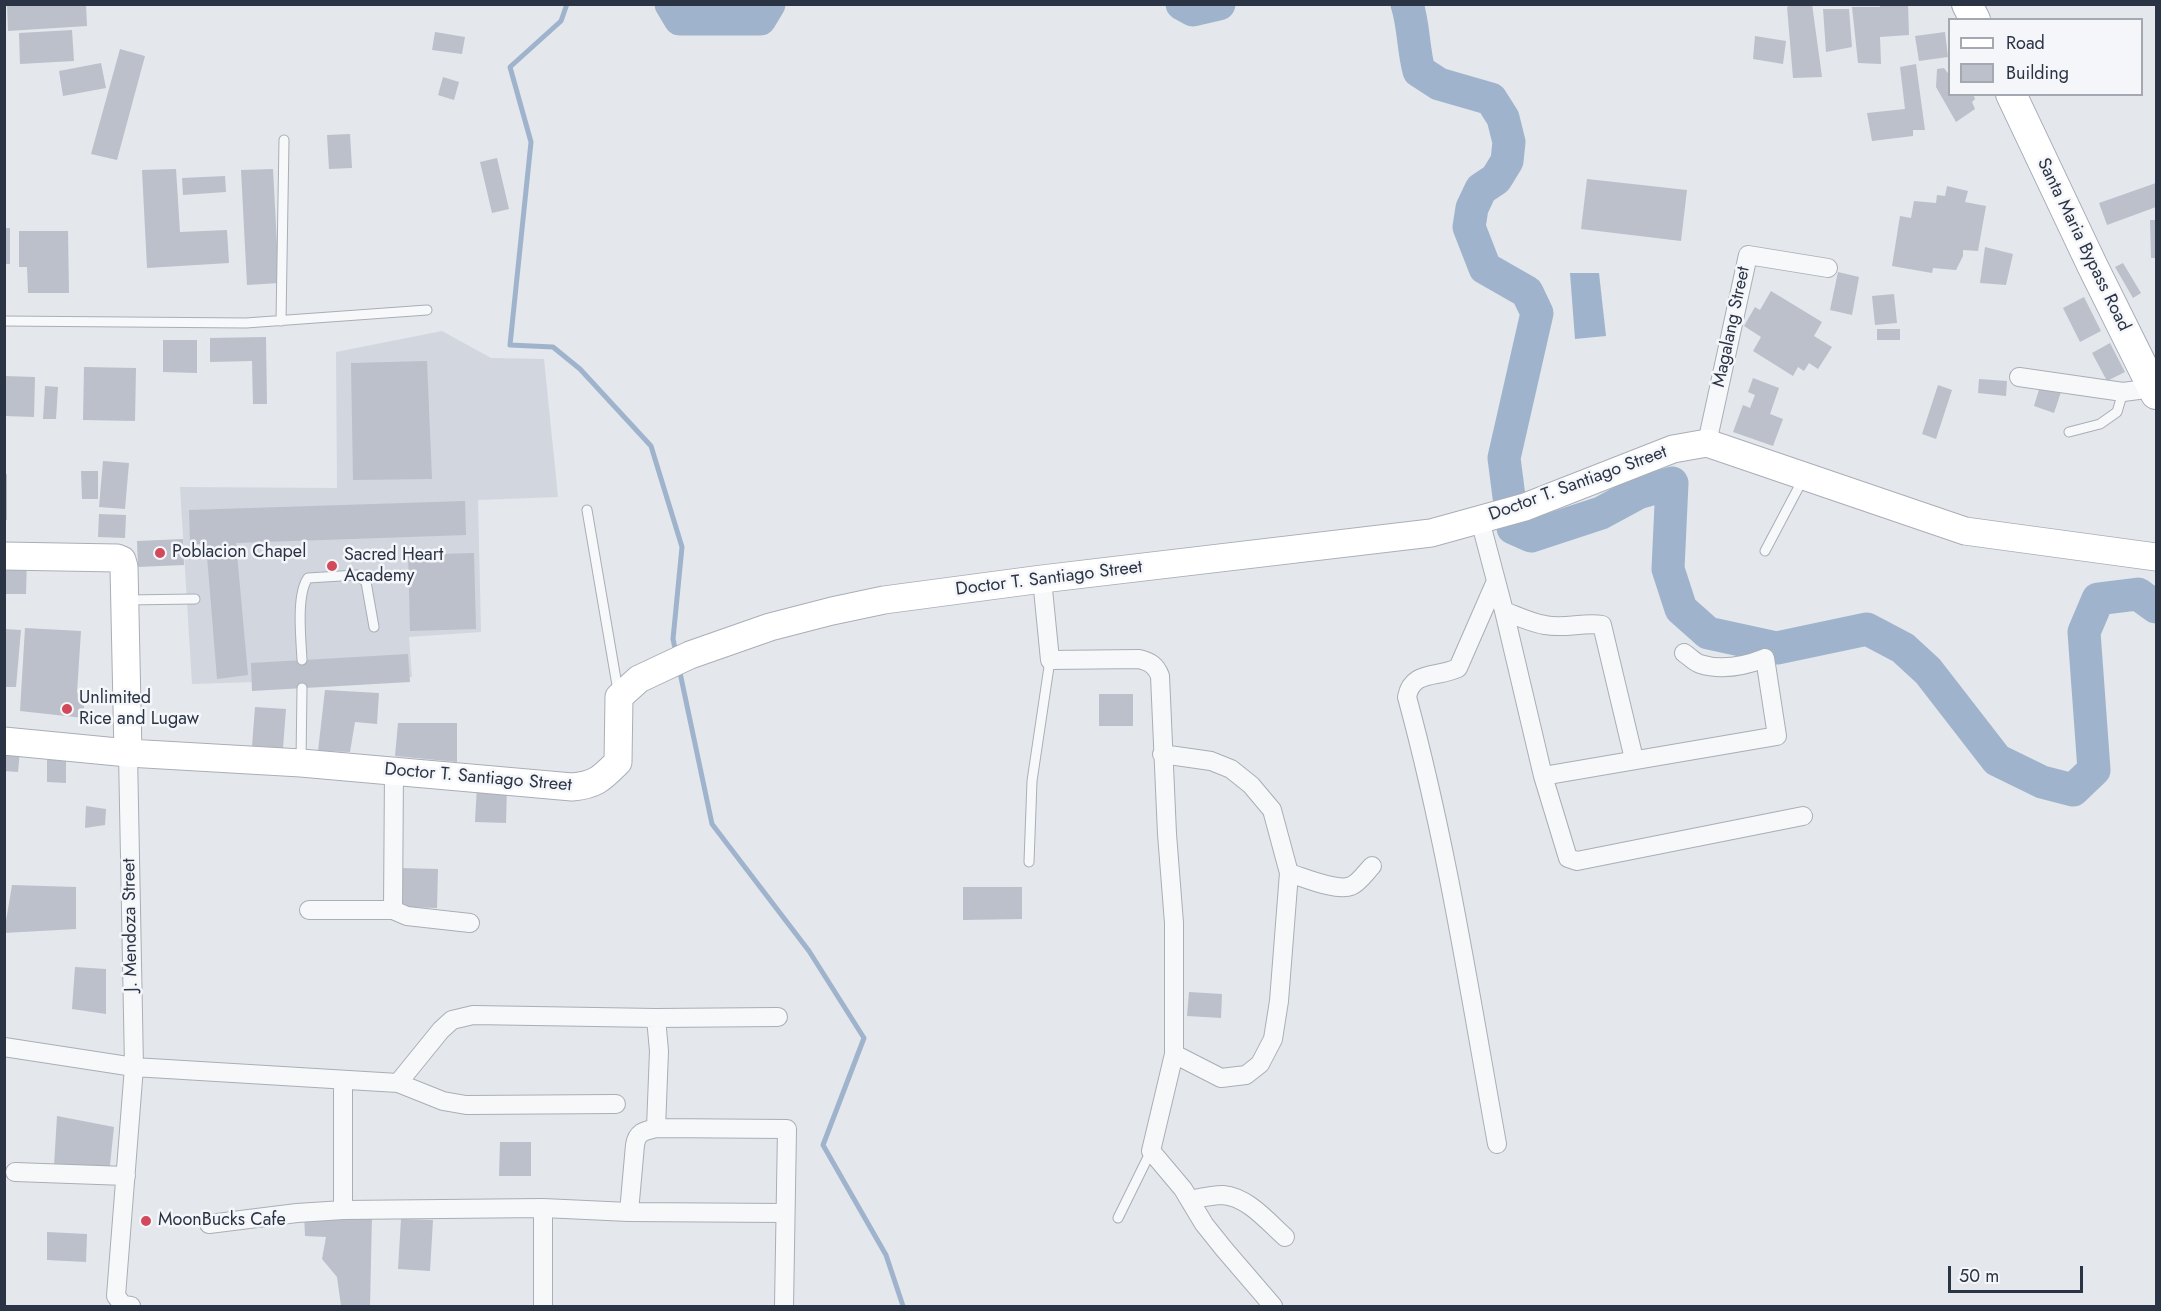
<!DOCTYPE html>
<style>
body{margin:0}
#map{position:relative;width:2161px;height:1311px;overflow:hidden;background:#e4e7ec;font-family:Jost,sans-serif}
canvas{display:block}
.frame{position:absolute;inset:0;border:6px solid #2b3445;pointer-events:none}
.legend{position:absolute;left:1948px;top:18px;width:195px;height:78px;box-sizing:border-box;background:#f4f6f9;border:2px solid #a4a8b1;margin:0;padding:8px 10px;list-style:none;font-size:18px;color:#2b3445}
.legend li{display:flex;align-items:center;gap:12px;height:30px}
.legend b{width:30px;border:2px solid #a4a8b1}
.scale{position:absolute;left:1948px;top:1266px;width:135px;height:27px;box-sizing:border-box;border:3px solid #2b3445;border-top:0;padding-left:8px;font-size:18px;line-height:21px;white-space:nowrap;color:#2b3445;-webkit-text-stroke:4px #f4f6f9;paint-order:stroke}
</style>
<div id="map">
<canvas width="2161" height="1311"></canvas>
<div class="frame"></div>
<ul class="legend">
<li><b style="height:8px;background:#fff"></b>Road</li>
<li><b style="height:16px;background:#bbc0ca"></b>Building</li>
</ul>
<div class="scale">50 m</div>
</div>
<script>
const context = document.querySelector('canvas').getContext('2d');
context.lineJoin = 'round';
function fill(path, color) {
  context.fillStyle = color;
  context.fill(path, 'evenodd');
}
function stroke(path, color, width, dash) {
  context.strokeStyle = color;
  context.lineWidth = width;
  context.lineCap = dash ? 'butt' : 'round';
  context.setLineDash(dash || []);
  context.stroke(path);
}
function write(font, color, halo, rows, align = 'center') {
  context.font = font + ' Jost,sans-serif';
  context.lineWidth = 5;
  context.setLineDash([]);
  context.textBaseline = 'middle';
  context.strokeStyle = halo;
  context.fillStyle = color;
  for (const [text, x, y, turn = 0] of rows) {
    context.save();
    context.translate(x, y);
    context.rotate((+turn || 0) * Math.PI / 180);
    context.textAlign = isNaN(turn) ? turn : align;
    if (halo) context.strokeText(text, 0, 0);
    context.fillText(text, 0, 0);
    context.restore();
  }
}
fill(new Path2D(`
 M442,331L491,358L544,359L558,497L478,500L481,632L409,637L412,677L192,684L180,487L337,488L336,352Z`), '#d2d6de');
fill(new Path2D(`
 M1570,273H1599L1606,336L1575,339Z`), '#9fb4cc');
stroke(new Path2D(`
 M567,4L561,21L510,67L531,142L510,345L553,347L580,369L651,446L682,547L673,639L676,653
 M679,668L712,824L809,951L864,1038L823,1145L886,1255L903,1306`), '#9fb4cc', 5);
stroke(new Path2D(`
 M671,4L680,19H760L769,4
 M1182,4L1193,10L1219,4
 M1407,4C1414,26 1413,49 1419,71L1439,84L1491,99L1503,118L1509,142L1507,161L1496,179L1481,189L1472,208L1469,227L1485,268L1527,292L1537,313L1504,458L1513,528L1531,536L1601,513L1638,493L1672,483L1668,569L1681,609L1708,633L1777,648L1867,629L1903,648L1928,671L1997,760L2042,782L2073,790L2094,770L2084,632L2098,599L2138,594L2156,607`), '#9fb4cc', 33);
fill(new Path2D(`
 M7,4H86L87,26L8,31Z
 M1794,4H1812L1822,77L1793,78L1787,7Z
 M1880,4H1908L1909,35L1880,37L1881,64L1858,63L1852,7H1880Z
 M1823,9H1849L1852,47L1826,52Z
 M72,30L74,61L20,64L19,33Z
 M435,32L465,37L462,54L432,50Z
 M1945,32L1948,57L1919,61L1915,36Z
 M1755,36L1786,41L1783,64L1753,59Z
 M120,49L145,56L117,160L91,154Z
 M101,63L106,88L63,96L59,71Z
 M1916,64L1925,130H1913V136L1872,141L1867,113L1905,109L1900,67Z
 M1944,68L1950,76V94H1973L1975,99L1972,102L1975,109L1956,122L1936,87L1937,69Z
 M443,77L459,82L454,100L438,95Z
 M350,134L352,168L329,169L327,135Z
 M497,158L509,209L492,213L480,162Z
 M176,169L180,232L227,230L229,263L147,268L142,170Z
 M273,169L279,283L247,285L241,170Z
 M225,176L226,192L183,195L182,178Z
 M1587,179L1687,190L1681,241L1581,229Z
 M2156,183V207L2107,225L2099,203Z
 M1947,186L1968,191L1965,202L1986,206L1978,251L1963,250V256L1956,270L1933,268L1932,273L1892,266L1900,216L1911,218L1914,201L1936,203L1937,195L1945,196Z
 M2150,220H2156V258H2151Z
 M4,228H10V264H4Z
 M19,231H68L69,293H28L27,267H19Z
 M1985,247L2013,254L2006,285L1980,283Z
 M2123,263L2141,293L2133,298L2115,267Z
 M1838,272L1859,277L1852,315L1830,310Z
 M1771,291L1822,322L1814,336L1832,347L1818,369L1809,363L1804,371L1798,367L1793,376L1753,351L1761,337L1744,326L1755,307L1760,310Z
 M1894,294L1897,323L1875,325L1872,296Z
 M2084,297L2101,331L2080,342L2063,308Z
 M1877,329H1900V340H1877Z
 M266,337L267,404H253L252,361L210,362V338Z
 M163,340H197V373L163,372Z
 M2110,343L2125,372L2107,381L2092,353Z
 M427,361L432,479L353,480L351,363Z
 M84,367L136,368L135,421L83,420Z
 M4,376L35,377L34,417L4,416Z
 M1753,378L1779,388L1770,414L1783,419L1773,446L1733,432L1743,405L1750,408L1755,395L1748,392Z
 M1979,379L2007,381L2006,396L1978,393Z
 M1938,385L1952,390L1936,439L1922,434Z
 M45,386L58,387L56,419H43Z
 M2040,386L2061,392L2054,413L2034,406Z
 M103,461L129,463L125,509L99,507Z
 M81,471H98V499H82Z
 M5,474H7V520H5Z
 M465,501L466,535L236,543L248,675L217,679L206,544H190L189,510Z
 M99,514L126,515L125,538L98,537Z
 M183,539L184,565L138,567L137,541Z
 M474,553L476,629L410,631L408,555Z
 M4,557L27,558L26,594H4Z
 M25,628L81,631L77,693H84V718L20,711Z
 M4,629L21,630L16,687H4Z
 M408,654L410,682L252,691L251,663Z
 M325,690L379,693L377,724L355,722L350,752L318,751Z
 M1099,694H1133V726H1099Z
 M255,707L286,709L283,748L252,746Z
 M398,723H457V762L395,756Z
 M4,749L20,750L18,772L4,771Z
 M47,752L66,754V783L47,782Z
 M477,785L507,787L506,823L475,822Z
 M86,806L106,809L105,825L85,828Z
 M399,868L438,869L437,908L399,907Z
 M12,885L76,887V929L4,933Z
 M963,887H1022V919L963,920Z
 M75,967L106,969V1014L72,1009Z
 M1189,992L1222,994L1221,1018L1187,1016Z
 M57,1116L114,1127L109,1175L54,1166Z
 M500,1142H531V1176H499Z
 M304,1213L372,1215L370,1306H341L337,1277L322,1259L326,1237L305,1236Z
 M401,1219L433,1220L430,1271L398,1269Z
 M47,1232L87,1234L86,1262L47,1260Z`), '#bbc0ca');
const lane = new Path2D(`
 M4,321L246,323L427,310
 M281,321L284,140
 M2069,432L2100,424L2117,412L2123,392
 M587,510L618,691
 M1765,551L1803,479
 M127,600L195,599
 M302,660C301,639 296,594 308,578L357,575L366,582L374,627
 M301,761L302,688
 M1029,862L1032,781L1050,660
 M1118,1218L1151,1151`);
const street = new Path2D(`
 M2019,377L2123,392L2154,388
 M1707,443L1748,255L1828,268
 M1480,520L1504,611L1543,776L1568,858L1577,861L1803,816
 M1042,579L1050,660L1139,659C1151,662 1156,666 1160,676L1167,834L1174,923V1054L1151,1151L1183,1189L1204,1224L1224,1249L1273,1306
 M1496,581L1458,668C1437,678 1412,670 1407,697C1447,844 1470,995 1497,1144
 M1504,611C1517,616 1531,623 1545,625C1564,629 1584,622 1602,625L1634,759
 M128,753L134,1067L116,1296L123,1305L131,1306
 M1162,754L1211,761L1231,769L1251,785L1272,810L1289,873L1279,1001L1273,1039L1260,1064L1246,1075L1221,1078L1174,1054
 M1543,776L1777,736L1765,658C1745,666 1722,671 1700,664C1694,662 1689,656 1684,653
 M1289,873C1303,877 1337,892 1351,886C1359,883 1366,872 1372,866
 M309,910H393L394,772
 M393,910L407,916L470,923
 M656,1018L778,1017
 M4,1047L134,1067L398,1083L441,1030L452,1020L473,1015L656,1018L659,1051L656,1128
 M343,1080V1210
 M398,1083L443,1101L466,1105L616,1104
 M15,1172L126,1176
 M1190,1200C1200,1198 1212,1195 1223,1195C1248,1197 1268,1222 1285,1237
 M543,1208V1306
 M629,1212L635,1145C637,1132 644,1131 656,1128L787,1129L784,1306
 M209,1224L297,1213L343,1210L543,1208L629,1212L785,1213`);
const secondary = new Path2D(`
 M4,556L117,558L122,560L124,567L128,753
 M4,741L128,753L301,763L572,787C596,785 602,778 618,762L619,697L639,679L690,655L770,627L832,611L884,600L1042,579L1431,533L1525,507L1673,449L1707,443L1965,531L2156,557`);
const primary = new Path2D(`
 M1967,4L1975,20
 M2011,94L2092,265L2156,394`);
stroke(lane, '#a9aeb7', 11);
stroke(street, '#a9aeb7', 20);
stroke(secondary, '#a9aeb7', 29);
stroke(primary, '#a3abb8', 32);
stroke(lane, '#f7f8fa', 9);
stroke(street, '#f7f8fa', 18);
stroke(secondary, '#fff', 27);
stroke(primary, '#fff', 30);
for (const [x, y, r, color] of [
 [160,553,6,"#d1495b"],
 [332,566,6,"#d1495b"],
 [67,709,6,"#d1495b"],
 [146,1221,6,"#d1495b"]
]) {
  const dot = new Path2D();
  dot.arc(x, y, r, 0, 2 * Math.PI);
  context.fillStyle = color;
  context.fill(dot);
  stroke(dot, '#f4f6f9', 2);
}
write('18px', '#2b3445', '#f4f6f9', [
 ["Santa Maria Bypass Road",2083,245,64],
 ["Magalang Street",1732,327,-78],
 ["Doctor T. Santiago Street",1578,484,-20],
 ["Doctor T. Santiago Street",1049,579,-7],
 ["Doctor T. Santiago Street",478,778,5],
 ["J. Mendoza Street",131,925,-91]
]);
write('18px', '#2b3445', '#f4f6f9', [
 ["Poblacion Chapel",172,553],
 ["Sacred Heart",344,556],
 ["Academy",344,577],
 ["Unlimited",79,699],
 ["Rice and Lugaw",79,720],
 ["MoonBucks Cafe",158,1221]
], 'left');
</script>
